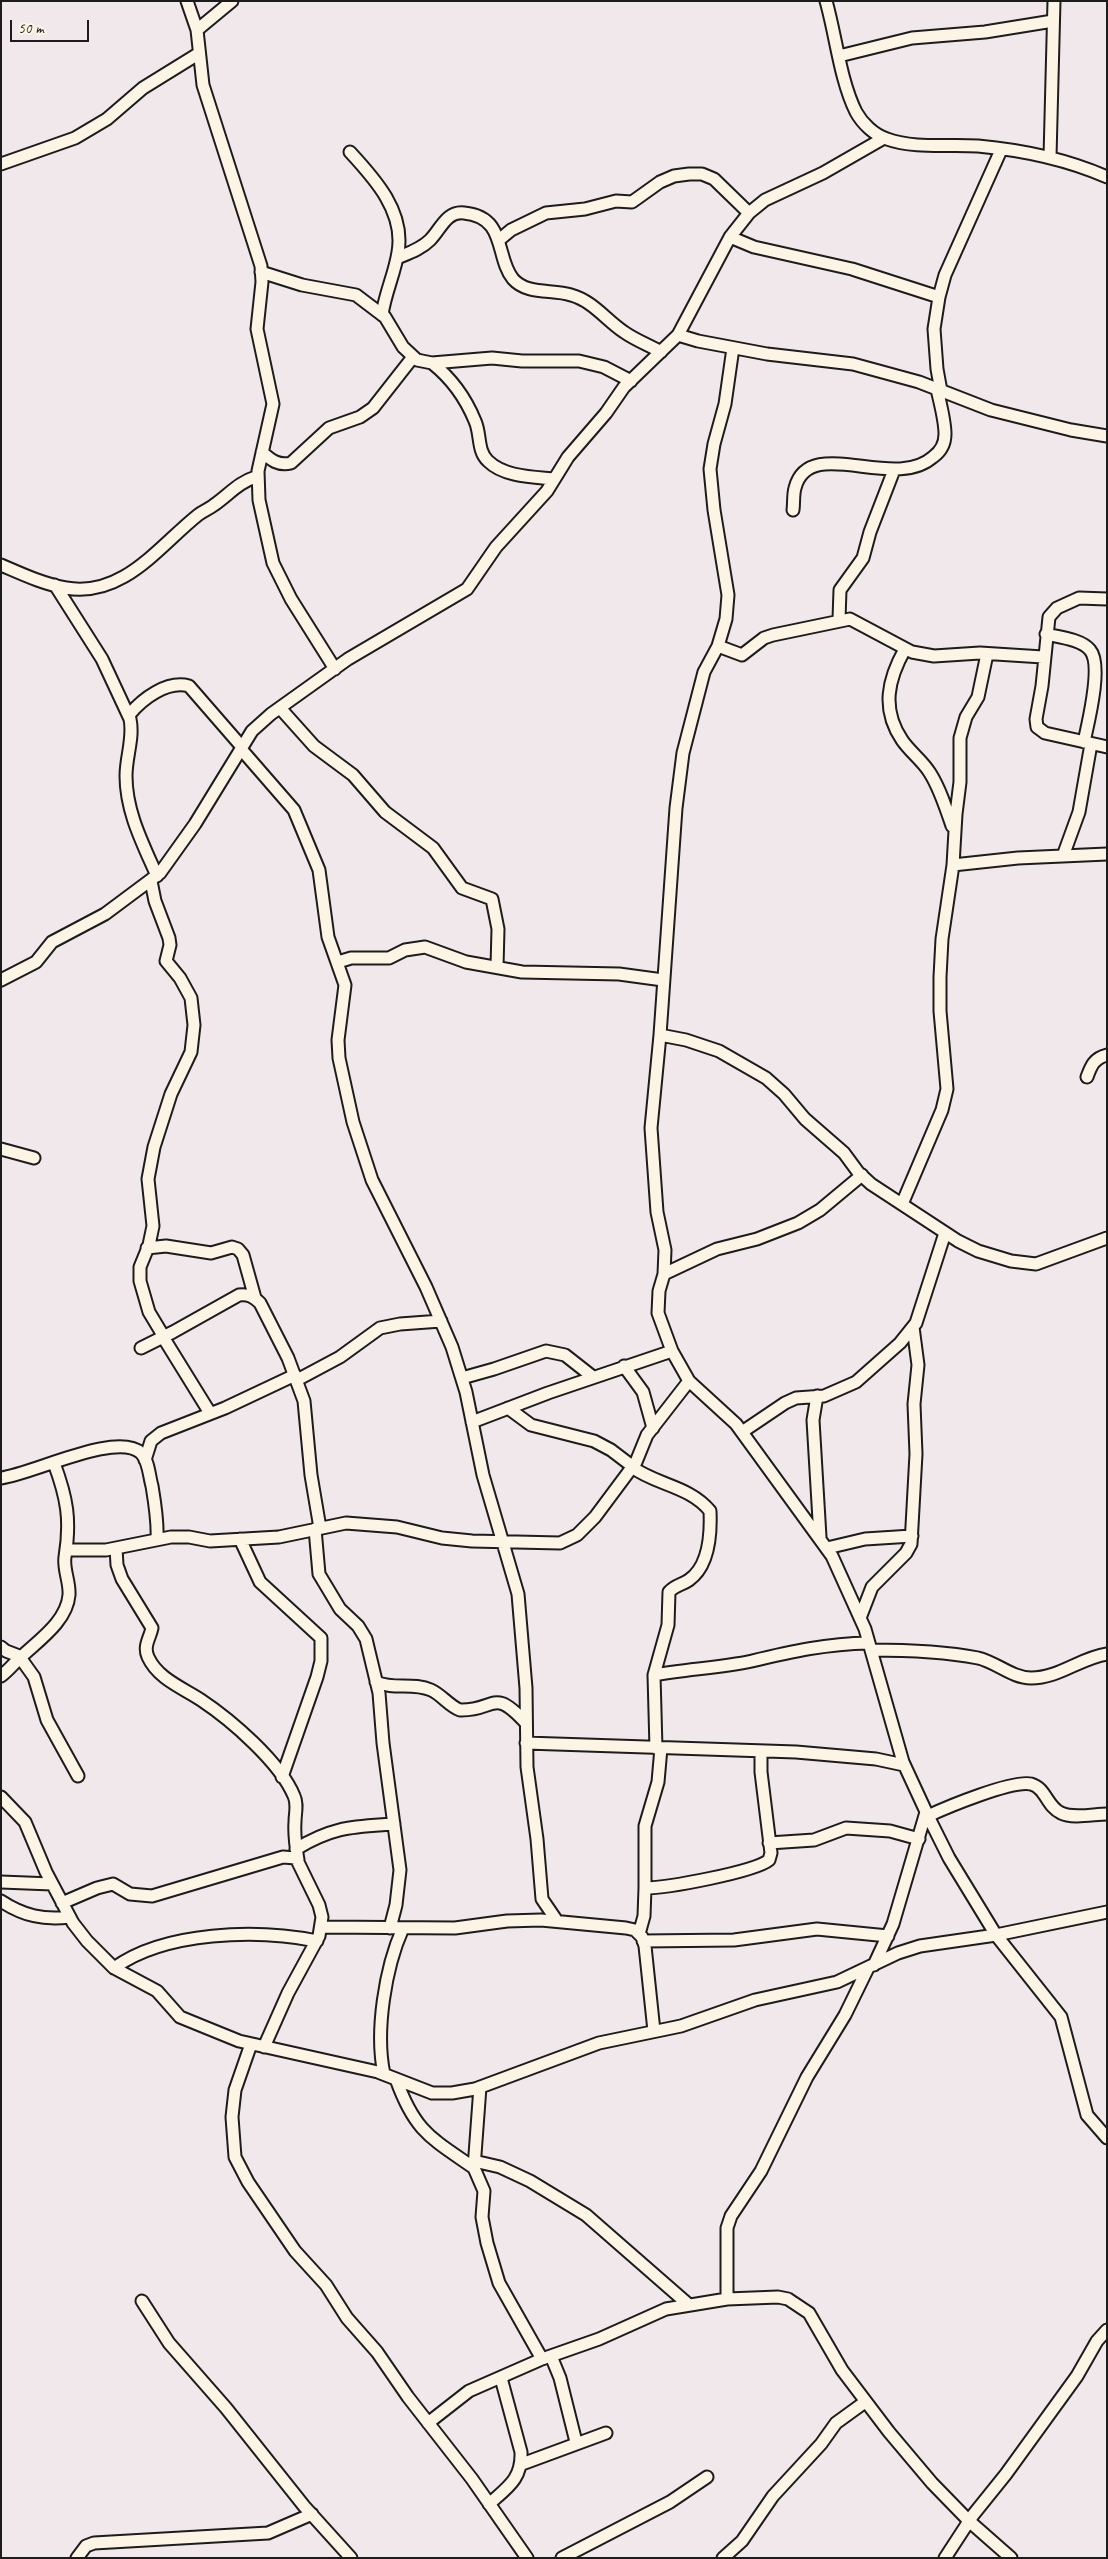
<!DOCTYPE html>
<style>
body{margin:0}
#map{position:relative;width:1108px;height:2559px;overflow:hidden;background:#f1e8eb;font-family:Caveat,sans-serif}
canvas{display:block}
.frame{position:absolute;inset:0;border:2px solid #1c1c1c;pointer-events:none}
.scale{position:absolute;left:10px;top:20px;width:79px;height:22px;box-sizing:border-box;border:2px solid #1c1c1c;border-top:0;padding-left:6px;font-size:15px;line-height:18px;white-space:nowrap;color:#1c1c1c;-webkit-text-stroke:4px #fcf5e5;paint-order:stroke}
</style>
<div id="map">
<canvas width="1108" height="2559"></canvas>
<div class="frame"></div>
<div class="scale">50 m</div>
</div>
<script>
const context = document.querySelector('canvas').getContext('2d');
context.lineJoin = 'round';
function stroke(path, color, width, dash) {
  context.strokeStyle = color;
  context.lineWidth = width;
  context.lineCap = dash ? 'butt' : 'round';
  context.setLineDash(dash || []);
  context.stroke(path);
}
const street = new Path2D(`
 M187,1L197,30L203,85L261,266L262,282L257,329L273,404L258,471L259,500L273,563L291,599L335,669
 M826,1C836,36 840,80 856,112C862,123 874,135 887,139C915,149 948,144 978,146C1022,150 1066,159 1107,177
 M197,30L232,1
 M839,56L912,38L985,32L1053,21
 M350,152C375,179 405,212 398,252C395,273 385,293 382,315
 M1050,157L1054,1
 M1,164L75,138L107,119L143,88L198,54
 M730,237L754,247L852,269L939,297
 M499,240L511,230L546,213L585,209L616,201L632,202L660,182L674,176L689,174H702L714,179L749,213
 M397,258C409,253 421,249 430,240C441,229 446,211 464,213C507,217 495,257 513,279C527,295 552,289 571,295C593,301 606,320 624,332C635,340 649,345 661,352
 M261,272L302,285L356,295L385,317L403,347L417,360L432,363L492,358L522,361H579L604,367L631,381
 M678,335L698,341L767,354L853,364L919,382L991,410L1071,430L1107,436
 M733,348L725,404L714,444L710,469L714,510L728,595L726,619L718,646L704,672L683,753L676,808L660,1035L651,1128L657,1212L665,1250L664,1274L659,1291L658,1313L672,1351L689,1381L736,1424L832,1556L865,1629L903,1762L928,1816L949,1858L996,1935L1061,2017L1087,2115L1107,2138
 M432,363C451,378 466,399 475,421C481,434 477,451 488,461C504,477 534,477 554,479
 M941,391L937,369L934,329L939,297L945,275L1001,150
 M262,452C271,460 278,466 291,463L329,428L360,417L373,408L413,357
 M793,510C794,503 793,495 795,488C809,434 894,492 933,457C940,452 945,444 945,434C945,420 940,403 937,389
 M1,565C22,574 43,584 66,588C123,598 159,546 198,515C203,511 209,509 214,505C231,493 237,483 258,476
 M55,585L102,659L130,719C134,738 126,756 126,776C126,812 143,844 157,876
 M1107,599L1079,598L1057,608L1049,617L1042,686L1036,719L1037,727L1045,733L1107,747
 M839,619L840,590L863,558L870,532L894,470
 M1046,634C1058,637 1081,639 1090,650C1103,665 1088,723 1084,742
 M718,646L742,655L764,638L773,635L850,619L912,652L934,656L980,653L1043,657
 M905,649C888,679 881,709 902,740C910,752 922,760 930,773C940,789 946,808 952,826
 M280,708L314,746L353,775L385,812L433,848L462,888L492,899L498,929L497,967
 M129,715C142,699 167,680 189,686L242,747
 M241,749L294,810L319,870L328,937L345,985L338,1040L339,1058L353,1122L372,1180L426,1287L452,1347L466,1392L483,1475L518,1594L526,1688L527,1767L537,1839L542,1899L557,1921
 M1063,856L1079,812L1091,744
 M953,865L1018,858L1107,854
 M151,881L155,901L169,938L170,945L166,961L180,978L191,998L194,1025L191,1052L171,1094L154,1147L148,1179L153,1226L149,1245L140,1267V1281L149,1312L164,1337
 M338,962L351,958H389L405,950L425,947L466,962L522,972L619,974L663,980
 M1,980L36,962L52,942L105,914L160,873L195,824L252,731L271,714L348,659L467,589L496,547L547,491L568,457L606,413L624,387L678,335L730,237L749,213L765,200L823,173L884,138
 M660,1035L686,1040L719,1051L766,1078L784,1094L805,1119L844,1153L858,1172L871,1184L958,1241L978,1251L1011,1261L1036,1264L1107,1238
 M1087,1077C1091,1066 1094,1058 1107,1055
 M1,1149L34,1158
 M902,1204L942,1110L947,1089L940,1011V977L942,939L953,865L956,814L960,782V738L966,717L978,697L987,654
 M147,1248L166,1246L211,1253L232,1247L238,1249L243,1255L255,1298
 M664,1274L717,1249L757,1239L798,1223L820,1210L862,1175
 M163,1337L210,1413
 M141,1348L173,1332L239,1295C248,1294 253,1296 260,1303L288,1358L304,1401L311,1475L320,1528
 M624,1366L643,1392L653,1428
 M462,1378L494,1369L546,1351L565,1355L593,1377
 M297,1380L340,1357L380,1328L400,1324L441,1321
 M817,1396L813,1420L820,1537
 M508,1408L531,1425L594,1441L611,1450L632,1466
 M472,1422L548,1393L672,1351
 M742,1432L785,1403L796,1398L824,1396L856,1382L900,1343L916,1323L945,1233
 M145,1460L151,1441L161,1433L225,1408L295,1375
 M632,1467C656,1485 690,1486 710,1511C711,1533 709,1566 689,1580C682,1585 675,1585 669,1592L668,1625L654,1675L656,1748
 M1,1478C33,1474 117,1431 141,1453C149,1461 149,1476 152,1486C155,1504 158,1521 157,1539
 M315,1529L319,1574L340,1609L358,1626L366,1639L379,1693L383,1743L400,1870L396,1905L390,1928
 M240,1539L260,1582L321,1638V1661L317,1677L282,1777
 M116,1548L117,1565L122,1579L152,1628C150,1638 143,1646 148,1657C158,1679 183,1688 201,1700C231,1720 280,1762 294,1796C298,1804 295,1813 295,1822C294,1835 296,1848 298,1860
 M827,1548L865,1539L912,1536
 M67,1550H106L171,1537H189L210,1541L279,1537L346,1523L397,1527L442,1538L472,1541L560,1543L577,1535L595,1517L636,1462L647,1435L689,1381
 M860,1618L872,1587L906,1553L911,1544L916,1454L914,1404L918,1365L913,1327
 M1,1647L6,1651L19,1656L34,1677L47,1720L78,1776
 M871,1650C903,1650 947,1652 978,1658C996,1662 1012,1678 1031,1678C1059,1678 1080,1658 1107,1654
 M654,1675C686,1669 720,1668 752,1661C793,1651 826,1644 869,1643
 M1,1676C9,1670 14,1663 21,1657C39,1640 67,1621 69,1595C70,1582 63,1569 65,1557C71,1520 67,1498 54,1463
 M376,1682C394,1690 413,1682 431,1690C442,1695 449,1706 460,1710C496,1711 492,1686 526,1723
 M526,1743L796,1752L876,1759L904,1765
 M1,1797L25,1822L46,1872L73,1923L87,1941L114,1968L157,1991L180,2017L239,2041L378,2072L432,2093H452L475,2089L599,2043L681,2026L755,2000L837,1982L898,1953L920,1946L996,1935L1107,1912
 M928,1816C947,1807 1012,1780 1031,1784C1046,1788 1047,1807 1061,1813C1073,1819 1094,1814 1107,1814
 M769,1843L814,1840L846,1828L890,1831L919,1839
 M296,1849C334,1826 353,1827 394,1824
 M1,1882L52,1884
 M645,1888C667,1888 754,1872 769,1860L771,1853L761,1772V1751
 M1,1901C24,1916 43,1920 70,1917
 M62,1903L97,1888L113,1884L130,1894L152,1896L283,1857L296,1858L319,1905L322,1917L319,1936L288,1993L264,2047
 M322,1927L455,1928L507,1921L541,1920L626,1928L635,1930L642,1937L645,1946L654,2031
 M639,1934L644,1916L645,1888V1826L658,1782L661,1748
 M643,1941L734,1940L817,1929L888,1936
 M874,1965L893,1924L926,1812
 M114,1968C165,1931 257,1929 317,1941
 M251,2044L235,2090L232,2117L235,2157L248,2182L295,2251L326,2285L347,2318L377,2352L408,2397L472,2479L527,2558
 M384,2074C375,2032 385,1968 403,1928
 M396,2079C415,2132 431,2138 474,2168
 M480,2087L474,2168L484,2191L482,2217L487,2243L499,2283L542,2359
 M474,2161L500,2167L530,2181L586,2215L689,2305
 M727,2299V2228L731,2216L761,2171L807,2077L845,2015L868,1968
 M142,2301L169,2343L226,2408L304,2506L351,2558
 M551,2356L560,2378L576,2442
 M428,2423L469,2391L542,2359L599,2339L666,2309L727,2299L778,2297L788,2299L809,2313L842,2370L889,2432L932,2483L969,2521L1011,2558
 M522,2464L606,2433
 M489,2504C508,2487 522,2479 521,2452L501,2378
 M77,2558L86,2546L94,2543L268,2533L312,2514
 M562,2558L670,2502L707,2477
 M723,2558L742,2541L773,2496L821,2444L836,2423L865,2402
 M945,2558L973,2515L1006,2474L1077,2376L1097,2341L1107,2330`);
stroke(street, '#1c1c1c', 15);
stroke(street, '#fcf5e5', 11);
</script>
